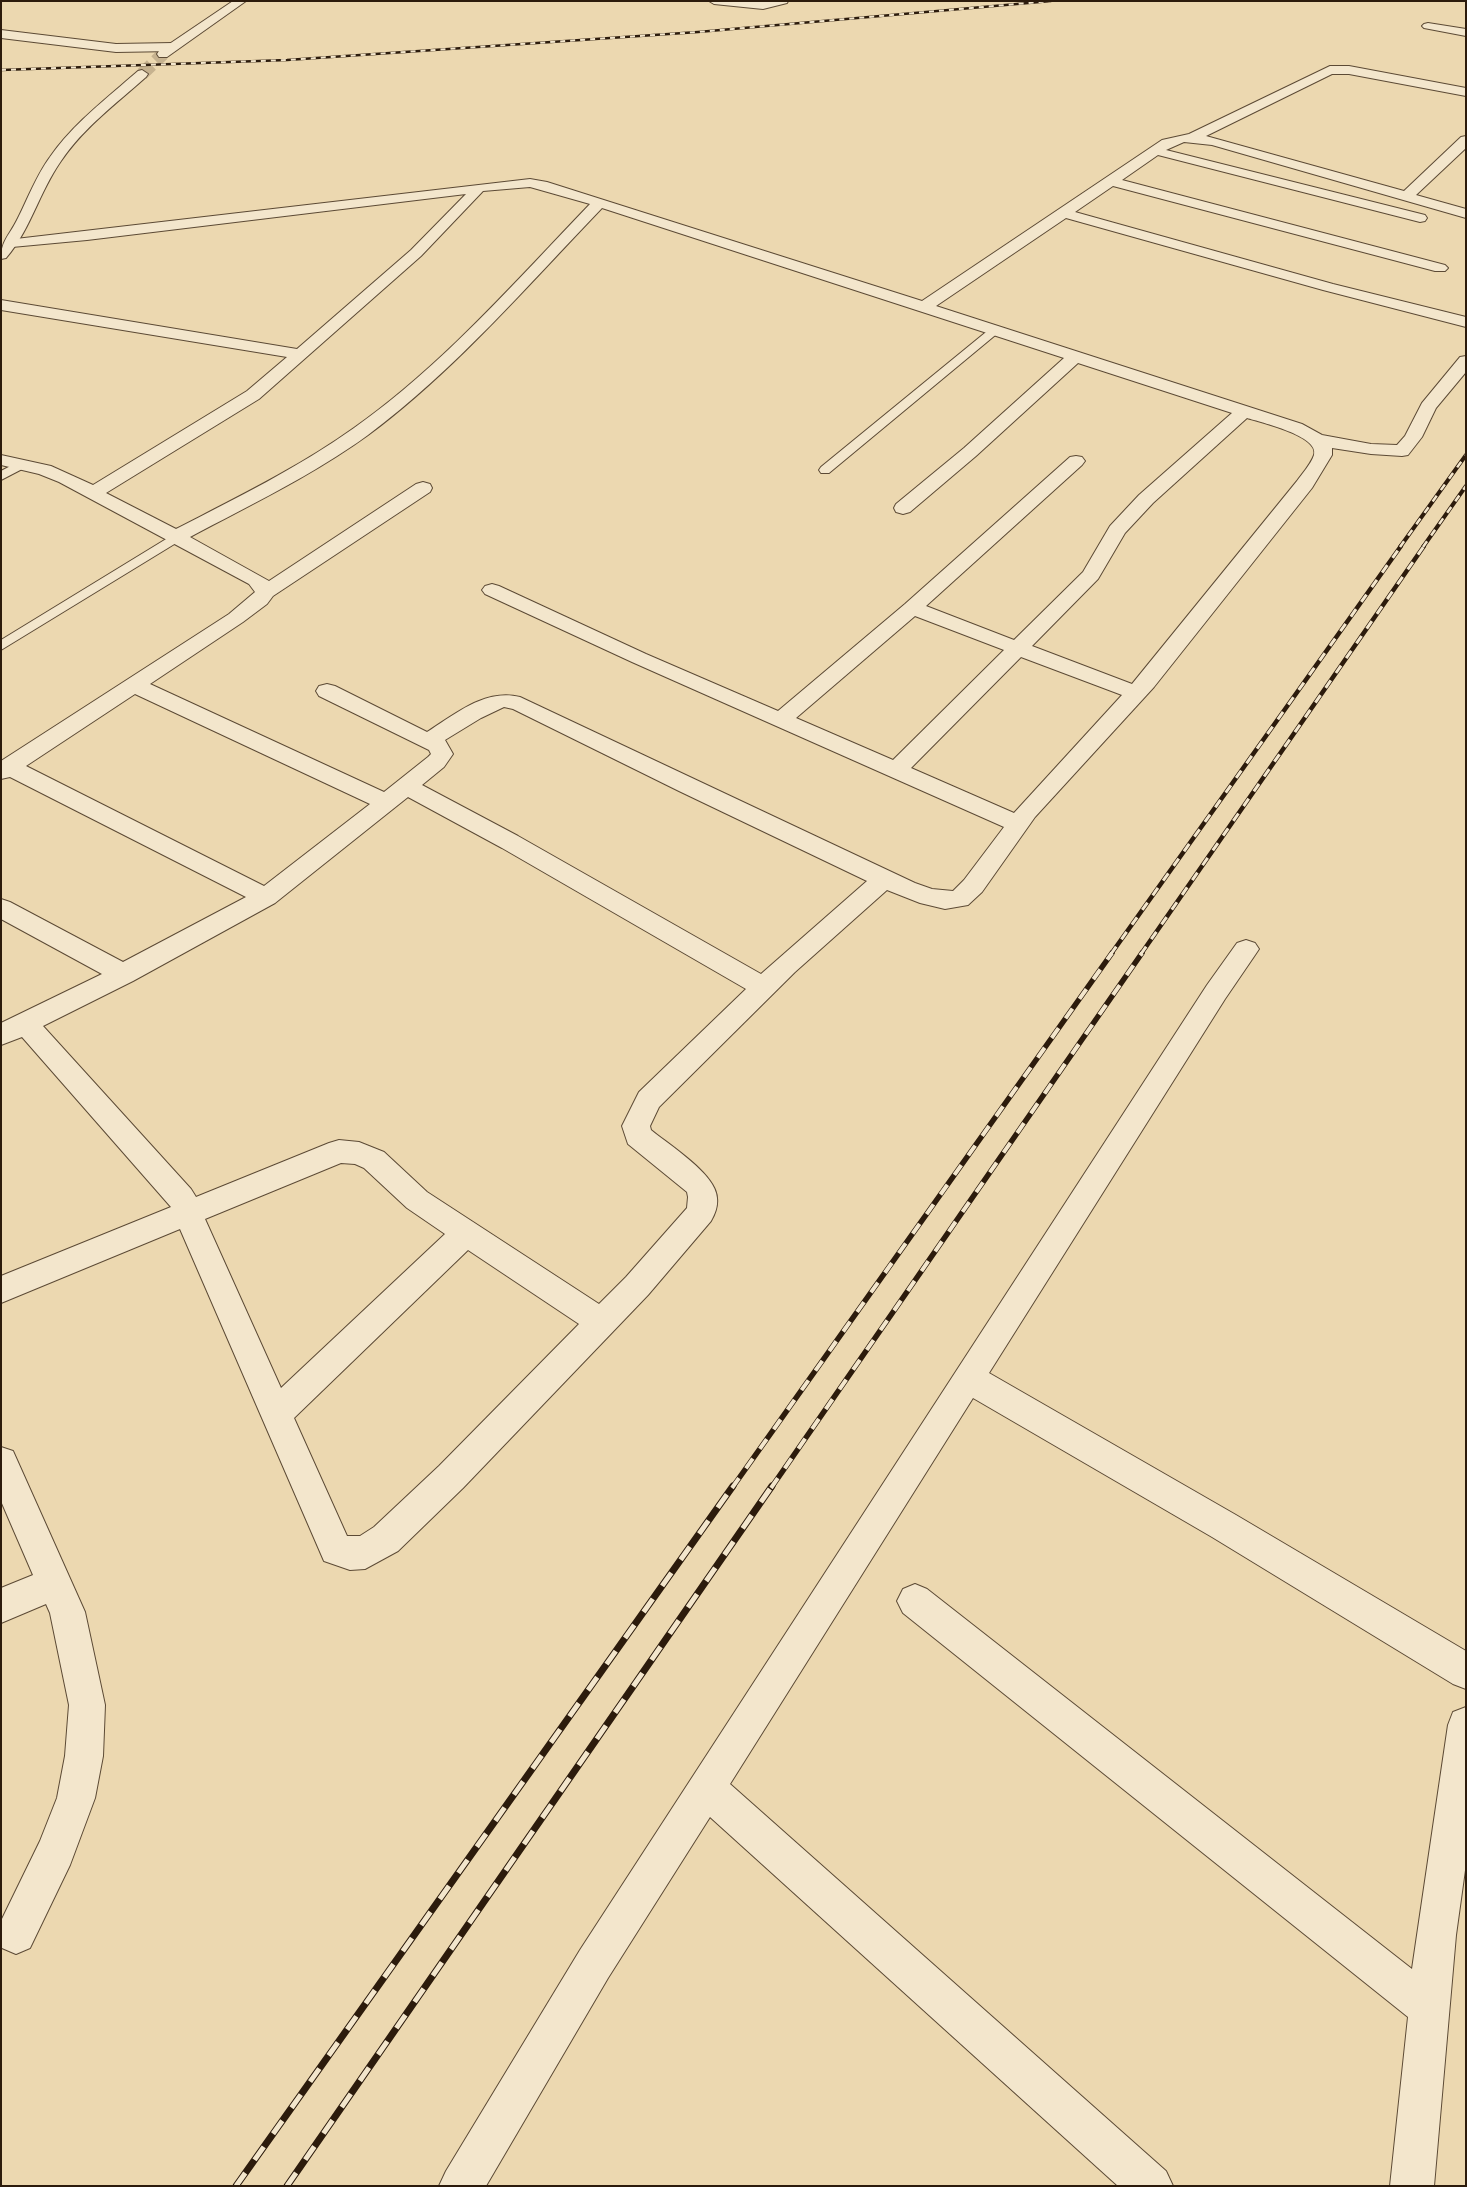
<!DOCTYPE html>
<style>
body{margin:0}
#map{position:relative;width:1467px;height:2187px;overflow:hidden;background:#ecd8b0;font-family:Vollkorn,serif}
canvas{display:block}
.frame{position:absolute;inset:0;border:2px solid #2c1b0c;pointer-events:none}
</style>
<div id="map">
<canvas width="1467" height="2187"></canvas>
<div class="frame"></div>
</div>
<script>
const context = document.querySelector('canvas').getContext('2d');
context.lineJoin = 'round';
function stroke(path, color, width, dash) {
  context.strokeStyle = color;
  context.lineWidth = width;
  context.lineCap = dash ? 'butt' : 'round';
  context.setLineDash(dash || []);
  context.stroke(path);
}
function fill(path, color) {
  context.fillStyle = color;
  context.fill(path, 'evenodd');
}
stroke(new Path2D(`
 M142,74L163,54`), '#c6b28f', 13, [13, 6]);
const service = new Path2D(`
 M995,327L1001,330L999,332L829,473H821L819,470L821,467L991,328Z
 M22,460L28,464L26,467L1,480V471Z
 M176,533L183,537L181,540L1,650V640Z`);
const minor = new Path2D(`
 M709,1H788L787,3L763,9L714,4Z
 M1428,23L1466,29V36L1424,28L1422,26L1424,24Z
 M1,30L116,44L173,43L179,47L173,51L116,52L1,38Z
 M1330,66H1349L1466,88V96L1349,74H1332L1206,136L1404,191L1461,137L1466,136V148L1416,195L1466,209V218L1212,145L1184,142L1166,150L1425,215L1427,218L1425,221L1420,222L1158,155L1122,180L1445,265L1448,268L1445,271H1435L1113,186L1075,212L1333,284L1466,317V327L1323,290L1066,218L936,306L1302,424L1322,435L1371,444L1397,445L1405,436L1422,403L1460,357L1466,356V372L1436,408L1422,437L1408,455L1402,456L1371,454L1332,448V455L1312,488L1154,687L1035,817L982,892L968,905L945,909L920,903L887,890L795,972L659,1107L650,1126L651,1130C669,1145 716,1174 717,1198C718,1206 715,1214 711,1221L648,1295L463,1488L398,1551L365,1569L350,1570L324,1561L180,1229L1,1303V1276L171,1207L22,1037L1,1045V1023L102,974L1,919V899L10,902L123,962L246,897L10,777L1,779V761L229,614L255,592L249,584L59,482L39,474L1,465V455L51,466L93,485L247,391L287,357L1,310V300L297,349L411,250L466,194L87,240L12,247L7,246L5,243L7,240L530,179L547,182L922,301L1162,140L1189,134ZM530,187L590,204C515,282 442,366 354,428C298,468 236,498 176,529L106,493L259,399L421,256L483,191ZM602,208L1064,358L964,448L896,504L894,508L896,512L903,514L910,512L976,456L1078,363L1232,413L1139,495L1110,526L1083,572L1014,640L926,606L1082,465L1085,461L1082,457L1076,456L1070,457L905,604L778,711L646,654L499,586L492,584L485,586L482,590L485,594L632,662L1004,827L964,880L953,891L932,889L915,883L520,697C486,688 455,714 427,732L335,686L327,684L319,686L316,691L319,696L429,750L431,754L428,757L384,792L150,684L243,622L267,604L273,596L430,492L432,488L430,484L423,482L416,484L269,581L190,537C250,505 313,475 368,435C455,370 527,286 602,208ZM1247,418C1260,422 1320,436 1314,455C1311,464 1302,474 1297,481L1132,684L1032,646L1098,579L1125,533L1153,503ZM915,616L1004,650L893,760L796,718ZM1021,657L1122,695L1014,813L911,768ZM135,694L370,804L264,886L26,766ZM504,707L513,709L679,791L867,881L761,974L518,836L422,785L444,767L453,754L445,740L481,718ZM408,797L502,848L746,989L639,1092L622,1126L628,1144L687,1192L688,1197L687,1208L626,1277L599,1304L427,1192L384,1152L359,1142L339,1140L329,1143L196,1197L191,1189L43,1026L133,981L275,903ZM341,1163L355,1164L364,1168L407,1208L445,1234L281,1388L205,1219ZM468,1250L579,1324L439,1466L374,1527L360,1536H347L294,1418Z
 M1246,940L1255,943L1259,949L1255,955L1225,999L989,1373L1236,1515L1466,1651V1689L1453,1684L1212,1537L973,1398L730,1784L1166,2171L1173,2186H1118L710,1817L608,1978L486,2186H439L446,2171L580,1950L1207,985L1237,943Z
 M1,1447L13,1451L85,1612L105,1705L103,1756L95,1798L70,1865L30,1948L16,1954L2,1948L1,1921L40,1841L57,1798L65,1756L69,1705L50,1613L46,1604L1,1623V1588L33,1575L1,1501Z
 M915,1584L927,1589L1412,1969L1448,1725L1453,1712L1466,1707V1863L1456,1935L1434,2186H1390L1408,2017L903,1613L897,1601L903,1589Z`);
const tertiary = new Path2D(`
 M233,1H246L167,57H159L157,54L159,51Z
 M142,70L148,74L146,77C117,103 83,128 61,161C39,192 31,229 6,258L1,259C1,240 10,235 18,218C28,198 36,176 50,157C73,124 107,98 138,71Z`);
stroke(service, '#5c4a35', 2);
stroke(minor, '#5c4a35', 2);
stroke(tertiary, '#5c4a35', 2);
fill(service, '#f3e6cc');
fill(minor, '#f3e6cc');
fill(tertiary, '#f3e6cc');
const railFar4 = new Path2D(`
 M1,70L287,60L698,32L1051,1`);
const railFar3 = new Path2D(`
 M1400,547L1466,455
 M1423,547L1466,486`);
const railFar2 = new Path2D(`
 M1111,954L1401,546
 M1141,954L1424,546`);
const railFar1 = new Path2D(`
 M732,1488L1112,953
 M771,1488L1142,953`);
const rail = new Path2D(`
 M236,2186L733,1486
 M287,2186L772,1486`);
stroke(railFar4, '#2c1b0c', 2.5);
stroke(railFar3, '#2c1b0c', 4);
stroke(railFar2, '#2c1b0c', 4.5);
stroke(railFar1, '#2c1b0c', 5.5);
stroke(rail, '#2c1b0c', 7);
stroke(railFar4, '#f3e6cc', 2, [5]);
stroke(railFar3, '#f3e6cc', 2.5, [7]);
stroke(railFar2, '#f3e6cc', 3, [9]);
stroke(railFar1, '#f3e6cc', 4, [12]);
stroke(rail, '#f3e6cc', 5, [16]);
</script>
